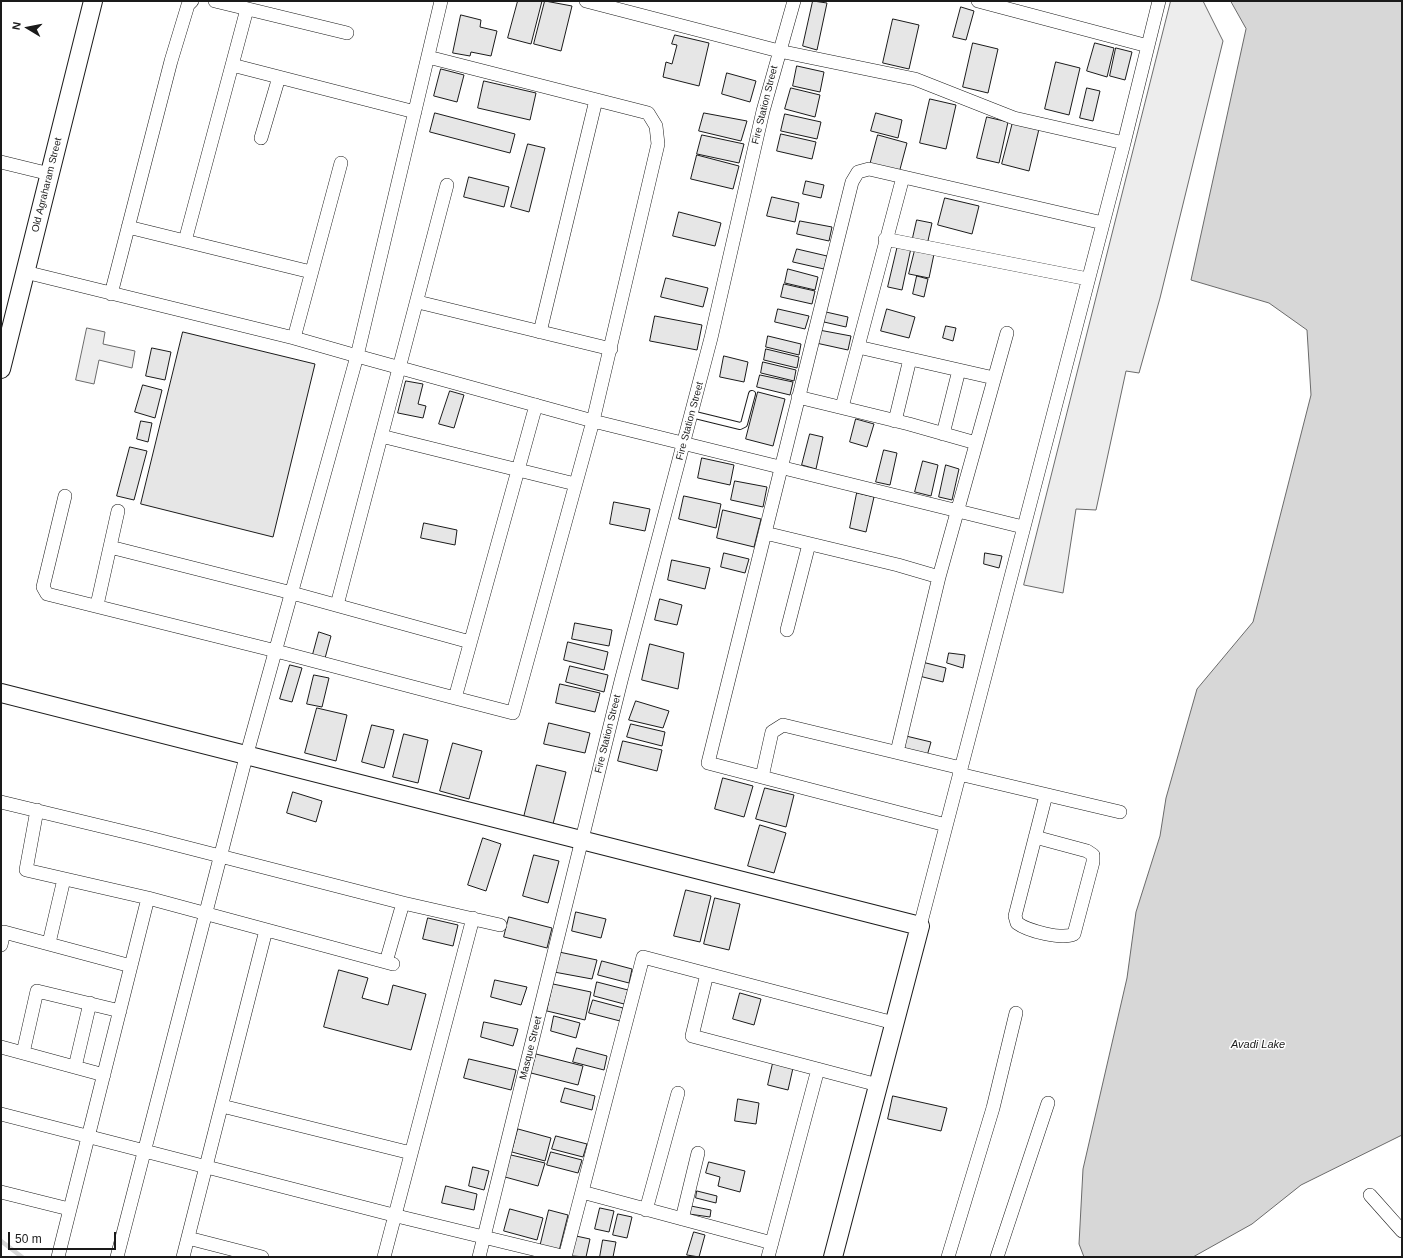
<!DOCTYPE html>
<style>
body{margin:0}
#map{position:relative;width:1403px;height:1258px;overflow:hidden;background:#fff;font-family:Arial,sans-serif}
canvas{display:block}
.frame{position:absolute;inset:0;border:2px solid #1a1a1a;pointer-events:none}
.north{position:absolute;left:8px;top:8px;width:40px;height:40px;-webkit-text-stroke:3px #fff;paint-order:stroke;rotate:280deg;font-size:11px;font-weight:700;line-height:16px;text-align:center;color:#1a1a1a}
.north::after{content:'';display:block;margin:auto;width:14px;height:18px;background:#1a1a1a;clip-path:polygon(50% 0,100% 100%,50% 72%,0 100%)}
.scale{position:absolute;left:8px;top:1232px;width:108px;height:18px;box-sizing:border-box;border:2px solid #1a1a1a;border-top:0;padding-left:5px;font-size:12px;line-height:14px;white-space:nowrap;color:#1a1a1a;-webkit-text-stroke:3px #fff;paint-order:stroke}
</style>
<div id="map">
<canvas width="1403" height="1258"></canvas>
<div class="frame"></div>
<div class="north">N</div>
<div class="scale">50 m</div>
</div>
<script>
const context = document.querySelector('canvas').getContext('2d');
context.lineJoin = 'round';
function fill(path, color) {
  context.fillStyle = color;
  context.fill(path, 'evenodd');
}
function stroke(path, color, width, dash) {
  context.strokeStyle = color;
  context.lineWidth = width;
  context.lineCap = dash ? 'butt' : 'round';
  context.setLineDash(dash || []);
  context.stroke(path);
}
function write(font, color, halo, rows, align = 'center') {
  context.font = font + ' Arial,sans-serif';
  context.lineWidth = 3;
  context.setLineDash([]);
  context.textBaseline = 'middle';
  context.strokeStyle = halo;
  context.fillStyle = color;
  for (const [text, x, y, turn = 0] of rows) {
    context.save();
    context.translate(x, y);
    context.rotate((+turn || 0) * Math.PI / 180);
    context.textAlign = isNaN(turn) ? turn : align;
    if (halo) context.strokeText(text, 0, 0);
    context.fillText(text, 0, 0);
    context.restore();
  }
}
const built = new Path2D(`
 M1171,1H1203L1223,41L1160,298L1139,373L1126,371L1096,510L1076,509L1063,593L1024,585Z
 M87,328L105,332L103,344L135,351L132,368L99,360L94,384L76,380Z`);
fill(built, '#ededed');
stroke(built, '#6a6a6a', 1);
const water = new Path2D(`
 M1231,1H1402V1135L1301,1185L1252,1224L1193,1257H1084L1079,1244L1083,1169L1127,978L1136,912L1160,836L1166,798L1197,689L1253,622L1311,395L1307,330L1269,303L1191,280L1246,29Z`);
fill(water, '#d7d7d7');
stroke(water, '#6a6a6a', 1);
stroke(new Path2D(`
 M1,1241L22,1257`), '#d7d7d7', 4.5);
const building = new Path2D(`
 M518,1H542L531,44L508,38Z
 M545,1L572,6L561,51L534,44Z
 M813,1L827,3L817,50L803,46Z
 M961,7L974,11L966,40L953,37Z
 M461,15L481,20L480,27L497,31L491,56L471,52L470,56L453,53Z
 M893,19L919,25L909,69L883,63Z
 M675,35L709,43L699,86L663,77L666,62L672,64L677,45L672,44Z
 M973,43L998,49L988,93L963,87Z
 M1095,43L1114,48L1107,77L1087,71Z
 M1116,48L1132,52L1125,80L1110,76Z
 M1056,62L1080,68L1069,115L1045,109Z
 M797,66L824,72L820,92L793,86Z
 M441,69L464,75L457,102L434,96Z
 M727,73L756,81L750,102L722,94Z
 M484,81L536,93L530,120L478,108Z
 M791,88L820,95L815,117L785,109Z
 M1087,88L1100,91L1093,121L1080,118Z
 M930,99L956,105L946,149L920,143Z
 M435,113L515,134L510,153L430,132Z
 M704,113L747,121L741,141L699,131Z
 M876,113L902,120L898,138L871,131Z
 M785,114L821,122L817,139L781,131Z
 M987,117L1008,122L999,163L977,158Z
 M1013,122L1039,129L1029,171L1002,164Z
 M781,134L816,142L812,159L777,151Z
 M702,135L744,144L739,163L697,154Z
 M878,135L907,143L899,173L870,165Z
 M528,144L545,148L529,212L511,207Z
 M697,155L739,166L733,189L691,179Z
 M469,177L509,187L504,207L464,197Z
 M806,181L824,185L821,198L803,194Z
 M772,197L799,203L795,222L767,216Z
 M945,198L979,206L972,234L938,225Z
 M679,212L721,223L715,246L673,236Z
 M917,220L932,223L927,245L912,242Z
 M800,221L832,227L829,241L797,234Z
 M898,245L911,248L902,290L888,287Z
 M797,249L827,256L824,269L793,262Z
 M915,250L934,254L929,278L909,274Z
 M788,269L818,277L815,290L785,283Z
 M917,276L928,279L924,297L913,294Z
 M666,278L708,288L703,307L661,297Z
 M784,284L815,291L812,304L781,297Z
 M778,309L809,316L805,329L775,322Z
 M887,309L915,317L909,338L881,331Z
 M826,312L848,317L846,327L824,322Z
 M655,316L702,325L697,350L650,341Z
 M946,326L956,328L953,341L943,338Z
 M819,330L851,336L848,350L816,343Z
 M183,332L315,364L273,537L141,504Z
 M768,336L801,344L799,355L766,347Z
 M152,348L171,352L165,380L146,376Z
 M766,349L799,357L797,368L764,360Z
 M724,356L748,362L744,382L720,377Z
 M763,362L796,370L794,381L761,373Z
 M760,375L793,382L790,395L757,387Z
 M406,381L423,384L418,404L426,406L423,418L398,413Z
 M143,385L162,390L155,418L135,412Z
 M450,391L464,395L454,428L439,424Z
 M758,392L785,399L773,446L746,439Z
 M856,419L874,424L867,447L850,442Z
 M141,421L152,423L148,442L137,439Z
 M810,434L823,437L816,469L802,465Z
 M130,447L147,451L134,500L117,496Z
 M884,450L897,453L890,485L876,482Z
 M702,458L734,465L730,485L698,478Z
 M923,461L938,465L931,496L915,492Z
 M946,465L959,469L952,500L939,497Z
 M735,481L767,487L763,507L731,500Z
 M857,493L874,497L866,532L850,528Z
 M684,496L721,504L716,528L679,519Z
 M614,502L650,509L645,531L610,524Z
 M723,510L761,519L754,547L717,538Z
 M424,523L457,530L455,545L421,538Z
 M724,553L749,559L745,573L721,567Z
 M985,553L1002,556L999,568L984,564Z
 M672,560L710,568L705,589L668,580Z
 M660,599L682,605L677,625L655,620Z
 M575,623L612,630L609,646L572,639Z
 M319,632L331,636L324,662L312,658Z
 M568,642L608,652L604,670L564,660Z
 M650,644L684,653L678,689L642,680Z
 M949,653L965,655L963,668L947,663Z
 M922,662L946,668L943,682L919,676Z
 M290,665L302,668L292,702L280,699Z
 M570,666L608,675L604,692L566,682Z
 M314,675L329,678L322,707L307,704Z
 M560,684L600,693L595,712L556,703Z
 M636,701L669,711L663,728L629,720Z
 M317,708L347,715L336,761L305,753Z
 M549,723L590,733L585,753L544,744Z
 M631,724L665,732L662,746L627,737Z
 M372,725L394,730L384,768L362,762Z
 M404,734L428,740L418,783L393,777Z
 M906,736L931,742L927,756L903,750Z
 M623,741L662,750L657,771L618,761Z
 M453,743L482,751L469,799L440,791Z
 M537,765L566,772L553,824L524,817Z
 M723,778L753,786L744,817L715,809Z
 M765,788L794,795L786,827L756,819Z
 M293,792L322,801L316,822L287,813Z
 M760,825L786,833L774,873L748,866Z
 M483,838L501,844L486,891L468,885Z
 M534,855L559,861L548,903L523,896Z
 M686,890L711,896L700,942L674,936Z
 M715,898L740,904L729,950L704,944Z
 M576,912L606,919L601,938L572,931Z
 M509,917L552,928L547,948L504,937Z
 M428,918L458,925L453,946L423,939Z
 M559,952L597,960L592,979L554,972Z
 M602,961L632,969L629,983L598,975Z
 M339,970L368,978L362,998L388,1005L393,985L426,994L411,1050L324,1027Z
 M495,980L527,987L521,1005L491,997Z
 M597,982L628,990L624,1004L594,996Z
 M553,984L591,992L585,1020L547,1011Z
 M740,993L761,999L754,1025L733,1019Z
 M593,1000L623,1008L620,1021L589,1013Z
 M554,1016L580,1023L576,1038L551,1031Z
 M484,1022L518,1029L513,1046L481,1037Z
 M577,1048L607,1056L604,1070L573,1062Z
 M536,1054L583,1066L578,1085L531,1073Z
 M469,1059L516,1070L511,1090L464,1078Z
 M773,1063L793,1068L788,1090L768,1085Z
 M565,1088L595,1096L592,1110L561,1102Z
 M893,1096L947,1108L941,1131L888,1119Z
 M738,1099L759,1103L756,1124L735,1121Z
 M518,1129L551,1138L545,1161L512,1152Z
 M556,1136L587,1144L583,1157L552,1149Z
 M551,1152L582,1160L578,1173L547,1165Z
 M511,1155L545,1163L538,1186L505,1177Z
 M709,1162L745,1171L740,1192L718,1186L720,1177L706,1173Z
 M473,1167L489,1171L484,1190L469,1186Z
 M446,1186L477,1194L474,1210L442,1203Z
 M697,1191L717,1196L716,1203L696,1198Z
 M691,1206L711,1210L710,1217L689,1214Z
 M600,1208L614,1211L609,1232L595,1229Z
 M510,1209L543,1218L537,1240L504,1231Z
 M549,1210L568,1215L559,1251L540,1247Z
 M618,1214L632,1217L627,1238L613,1235Z
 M694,1232L705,1235L699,1257L687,1255Z
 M576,1236L590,1239L586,1257L572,1256Z
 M603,1240L616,1242L613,1257H600Z`);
fill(building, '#e6e6e6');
stroke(building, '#1a1a1a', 1);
const lane = new Path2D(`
 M691,414L740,426L744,424L752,394`);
const street = new Path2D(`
 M215,1L347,33
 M441,1L357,356L593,421L1023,527
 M586,1L779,51L915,79L1014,118L1124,143L920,926
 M978,1L1148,46
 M428,57L648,113L656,126L658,144L593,421L513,713L455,698L536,405
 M232,65L415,112
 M261,138L279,77
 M1124,143L1159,1
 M1,162L50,174
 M128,227L311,272
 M885,239L1088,279
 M185,241L247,9
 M25,272L294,338L341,163
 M111,294L171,61L188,5L192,1
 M418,302L611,349
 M540,332L596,100
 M858,347L994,378
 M798,397L909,424L976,443
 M842,407L903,177
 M895,421L910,359
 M943,434L959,370
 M381,436L575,484
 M65,496L43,587L47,594L276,651L455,698
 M765,533L898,565L939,577
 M110,547L292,593L470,642
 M97,605L118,511
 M337,605L447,185
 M787,630L809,544
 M897,752L939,577L1007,333
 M959,774L1120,812
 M762,777L772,732L783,725L961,768
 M1,802L146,837L403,903L500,925
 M37,810L26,870L148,898L393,964
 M946,825L708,763L852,182L858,172L869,169L1103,223
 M1035,837L1087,851L1093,855V862L1074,934C1062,940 1028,931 1017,923L1015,916L1046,795
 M49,943L64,879
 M1,945L4,932L131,966
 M386,962L403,903
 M707,974L692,1036L878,1085
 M1,1047L104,1075
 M23,1053L37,991L120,1011
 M75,1067L90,1003
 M222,1106L411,1153
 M1,1114L401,1217L566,1257
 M1,1192L69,1209
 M582,1192L772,1243
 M1370,1195L1402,1231
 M646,1210L678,1093
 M682,1219L698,1153
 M188,1238L262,1257
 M58,1257L148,898
 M117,1257L246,757L357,356L294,338
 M183,1257L266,930
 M384,1257L473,918
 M479,1257L621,681L711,338L763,111L794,1
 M565,1257L643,957L894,1023
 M768,1257L818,1069
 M948,1257L993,1108L1016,1013
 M997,1257L1048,1103`);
const secondary = new Path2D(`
 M1,369L93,1
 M1,693C307,773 614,847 920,926L833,1257`);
stroke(lane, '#1a1a1a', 8);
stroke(street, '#1a1a1a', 14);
stroke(secondary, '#1a1a1a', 20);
stroke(lane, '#fff', 6);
stroke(street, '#fff', 13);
stroke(secondary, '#fff', 18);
write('10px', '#1a1a1a', '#fff', [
 ["Fire Station Street",765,105,-76],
 ["Old Agraharam Street",47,185,-76],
 ["Fire Station Street",690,421,-75],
 ["Fire Station Street",608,734,-76],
 ["Masque Street",531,1048,-76]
]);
write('italic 11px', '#1a1a1a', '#fff', [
 ["Avadi Lake",1258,1045]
]);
</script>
